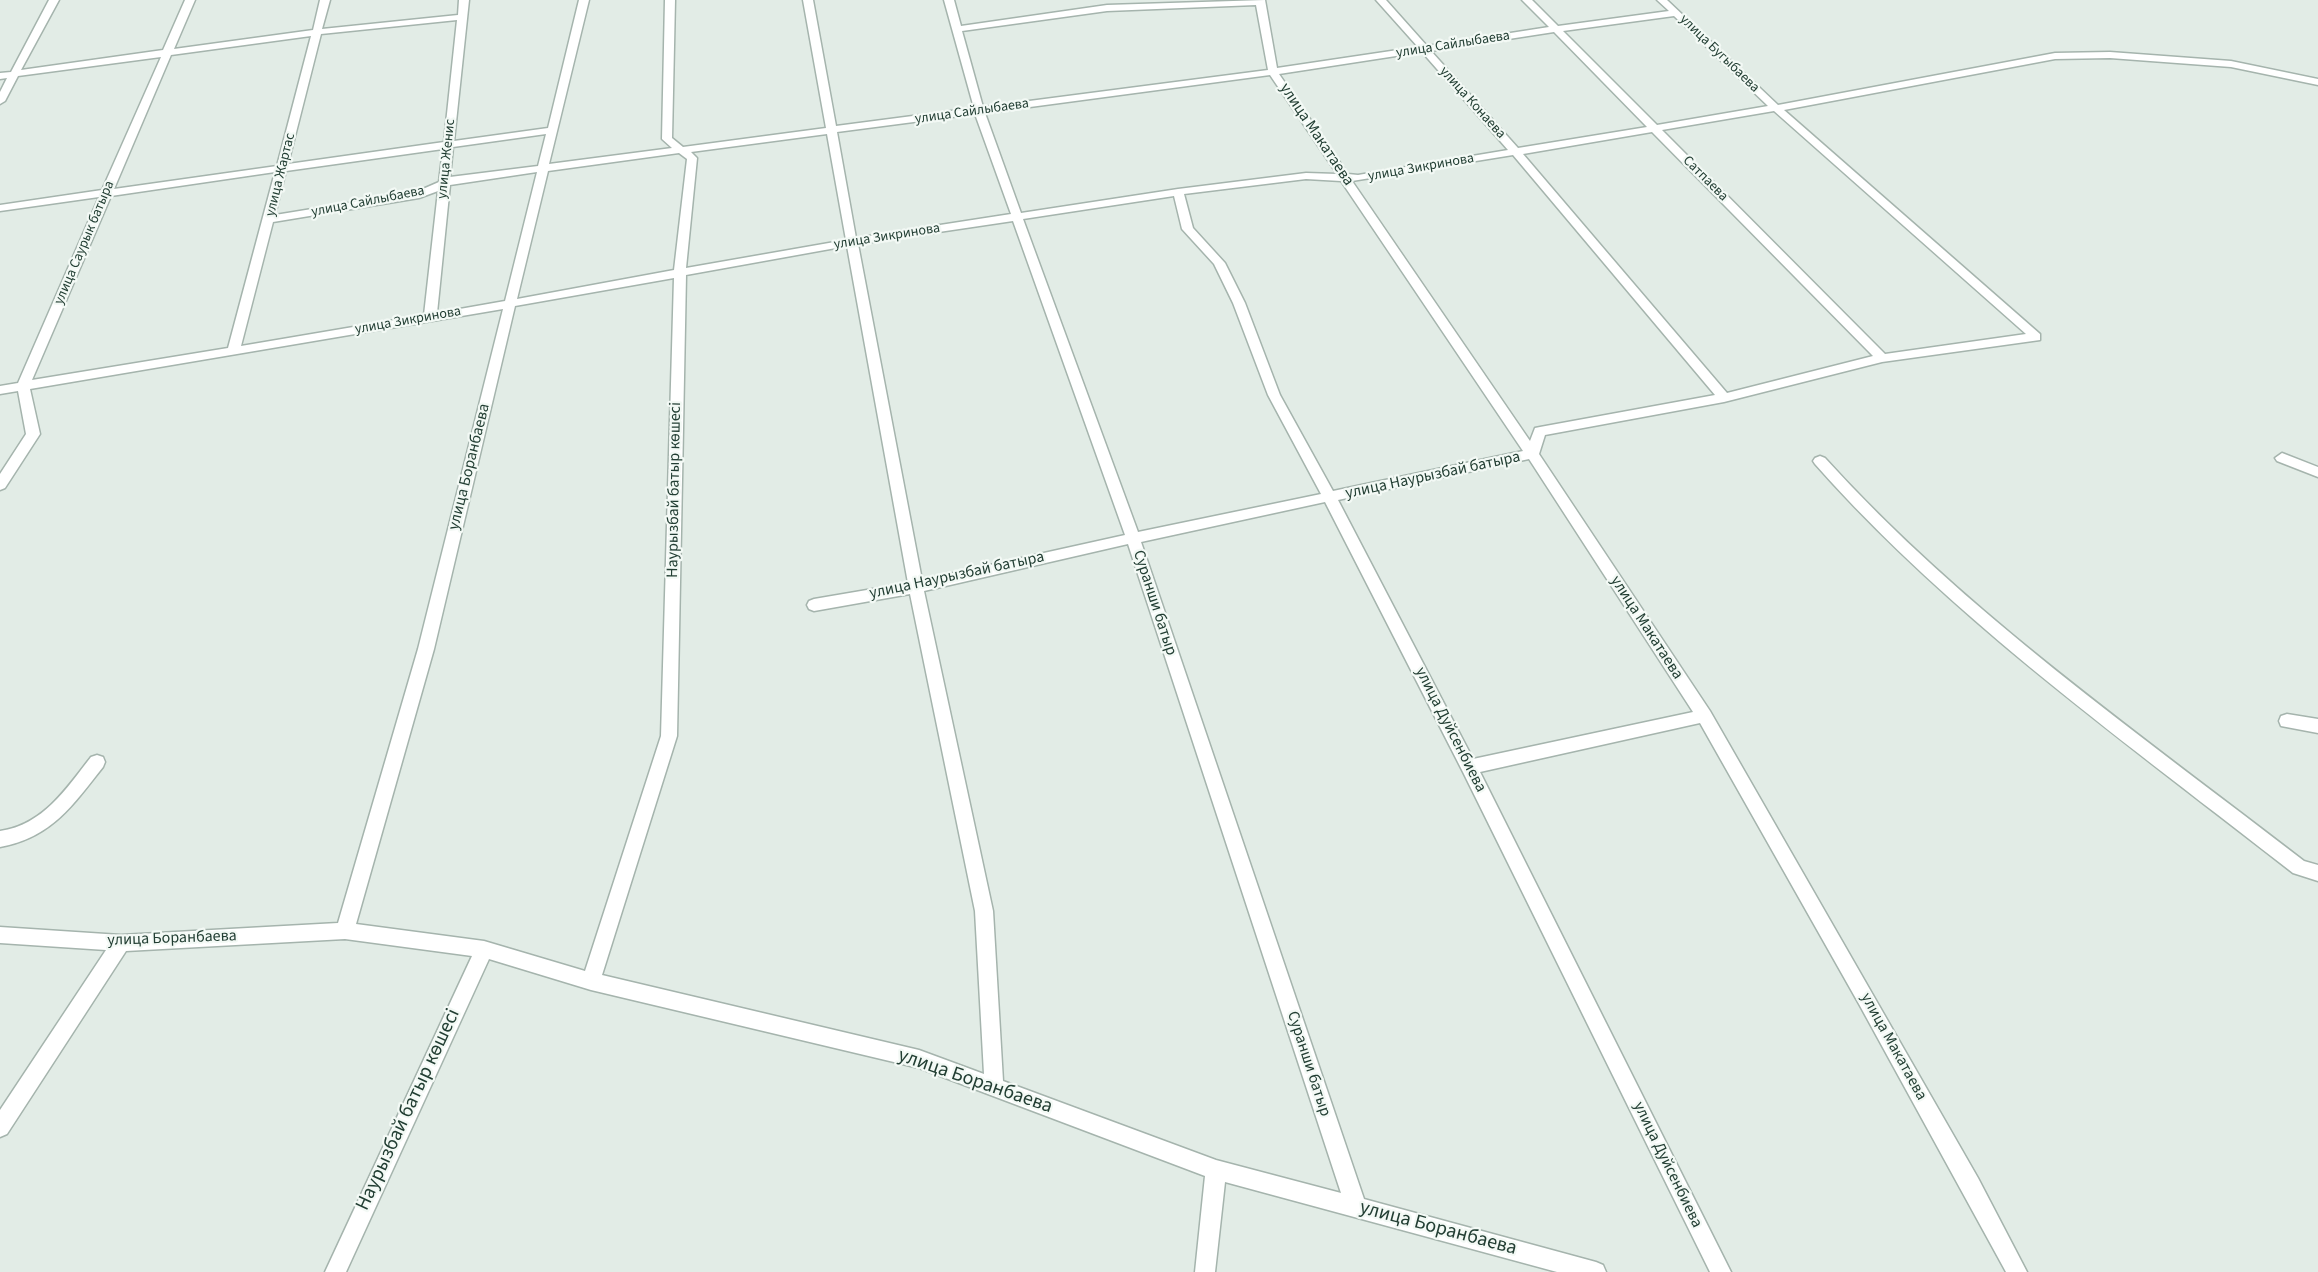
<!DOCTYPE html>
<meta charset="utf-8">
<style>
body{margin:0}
canvas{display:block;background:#e2ece6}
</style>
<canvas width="2318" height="1272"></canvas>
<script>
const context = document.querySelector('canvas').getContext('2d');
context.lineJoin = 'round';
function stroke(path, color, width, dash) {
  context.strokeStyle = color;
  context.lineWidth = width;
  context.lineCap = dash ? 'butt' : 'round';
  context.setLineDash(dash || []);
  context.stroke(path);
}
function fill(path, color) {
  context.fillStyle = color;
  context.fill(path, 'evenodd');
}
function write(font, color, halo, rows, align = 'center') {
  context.font = font + ' "Source Sans 3",sans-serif';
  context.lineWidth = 4.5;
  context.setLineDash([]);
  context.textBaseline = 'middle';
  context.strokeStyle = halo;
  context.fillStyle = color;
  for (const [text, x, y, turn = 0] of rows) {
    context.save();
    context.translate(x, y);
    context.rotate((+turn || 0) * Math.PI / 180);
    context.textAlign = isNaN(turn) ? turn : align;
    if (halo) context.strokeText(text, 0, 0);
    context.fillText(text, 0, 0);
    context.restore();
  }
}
const minor = new Path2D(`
 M49,0H59L21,70L163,50L185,0H195L174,49L313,30L320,0H330L322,29L458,15L459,0H469L454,141L548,128L579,0H589L549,164L672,148L662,139L665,0H675L672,138L683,147L826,128L803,0H813L836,126L974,108L944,0H954L961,26L1107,5L1265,0L1277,68L1418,47L1376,0H1386L1427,46L1549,27L1522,0H1532L1558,26L1669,11L1657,0H1667L1778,105L2055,53L2110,52L2231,61L2318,79V85L2231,67L2110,58L2055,59L1784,110L2040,334V340L1882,362L1724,402L1545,435L1539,454L1710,711L1978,1178L2027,1272H2006L1859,1004L1700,723L1480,772L1731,1272H1710L1463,772L1325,502L1141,542L1364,1199L1596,1262L1603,1265L1606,1272H1557L1225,1182L1215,1272H1195L1205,1176L919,1068L591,990L489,959L346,1272H325L472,956L345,939L126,951L7,1134L0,1137V1110L106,950L0,943V927L121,935L338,923L418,649L503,309L30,389L40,434L5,488L0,490V474L26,434L18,391L0,394V386L18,383L99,197L0,211V205L102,190L161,57L18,76L5,101L0,104V92L7,78L0,79V73L11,72ZM1256,5L1268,70L983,107L962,31L1107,11ZM1674,16L1768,106L1657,125L1563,31ZM457,20L444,142L288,164L321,34ZM1554,32L1647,127L1518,148L1431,51ZM311,36L277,166L114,189L171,55ZM1422,52L1508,150L1358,175L1348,174L1279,74ZM1270,75L1337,174L1306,173L1178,189L1021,213L985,113ZM1774,111L2026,334L1885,354L1662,130ZM975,114L1011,214L856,238L837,132ZM1652,132L1873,356L1727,393L1523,154ZM546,134L538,166L450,177L453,147ZM827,134L846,240L686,268L697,158L691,152ZM443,149L439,182L416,192L275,215L286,171ZM679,153L687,159L674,270L517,299L548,171ZM1513,155L1715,395L1540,427L1535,428L1530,441L1352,181ZM275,172L228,348L32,380L111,196ZM537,172L505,301L437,313L450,185ZM1306,179L1341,181L1523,451L1333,491L1280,395L1245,303L1225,263L1193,228L1184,194ZM438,191L424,315L241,346L273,222L419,198ZM1174,196L1182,229L1214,264L1233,303L1268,395L1321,494L1138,532L1023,219ZM1013,221L1125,535L922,580L858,244ZM847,246L908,583L814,599L809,601L807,605L809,609L814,611L910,594L975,911L984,1074L919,1050L602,975L677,736L686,275ZM674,278L661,736L585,971L484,941L356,924L434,649L515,306ZM1529,459L1693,712L1473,759L1338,500ZM1128,544L1341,1193L1216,1160L1003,1081L993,911L924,591Z
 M2282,453L2318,467V477L2277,461L2275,458Z
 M1820,456L1825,458C1963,611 2141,735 2304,861L2318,865V881L2293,873C2131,746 1952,619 1815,464L1813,461L1815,458Z
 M2287,714L2318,719V733L2281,726L2279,721L2281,716Z
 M97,755L103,757L105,762L103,767C73,805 51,838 0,847V831C43,825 66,789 91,757Z`);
stroke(minor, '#a5b4ad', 3);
fill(minor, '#fff');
write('14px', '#223e33', '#f3f9f5', [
 ["улица Сайлыбаева",1453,45,-9],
 ["улица Бугыбаева",1719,54,44],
 ["улица Конаева",1472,103,48],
 ["улица Сайлыбаева",972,112,-8],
 ["улица Женис",447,159,-84],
 ["улица Зикринова",1421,168,-10],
 ["улица Жартас",281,175,-76],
 ["Сатпаева",1705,179,45],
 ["улица Сайлыбаева",368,202,-11],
 ["улица Зикринова",887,237,-9],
 ["улица Саурык батыра",85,243,-67],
 ["улица Зикринова",408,321,-10]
]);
write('16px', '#223e33', '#f3f9f5', [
 ["улица Макатаева",1316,135,56],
 ["улица Боранбаева",470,467,-76],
 ["улица Наурызбай батыра",1433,476,-12],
 ["Наурызбай батыр көшесі",675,490,-89],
 ["улица Наурызбай батыра",957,576,-12],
 ["Суранши батыр",1154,603,72],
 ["улица Макатаева",1646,628,57],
 ["улица Дуйсенбиева",1450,730,63],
 ["улица Боранбаева",172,939,-2],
 ["улица Макатаева",1893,1047,61],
 ["Суранши батыр",1308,1064,72],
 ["улица Дуйсенбиева",1667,1165,64]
]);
write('20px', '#223e33', '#f3f9f5', [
 ["улица Боранбаева",975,1082,19],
 ["Наурызбай батыр көшесі",409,1110,-65],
 ["улица Боранбаева",1438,1229,15]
]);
</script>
